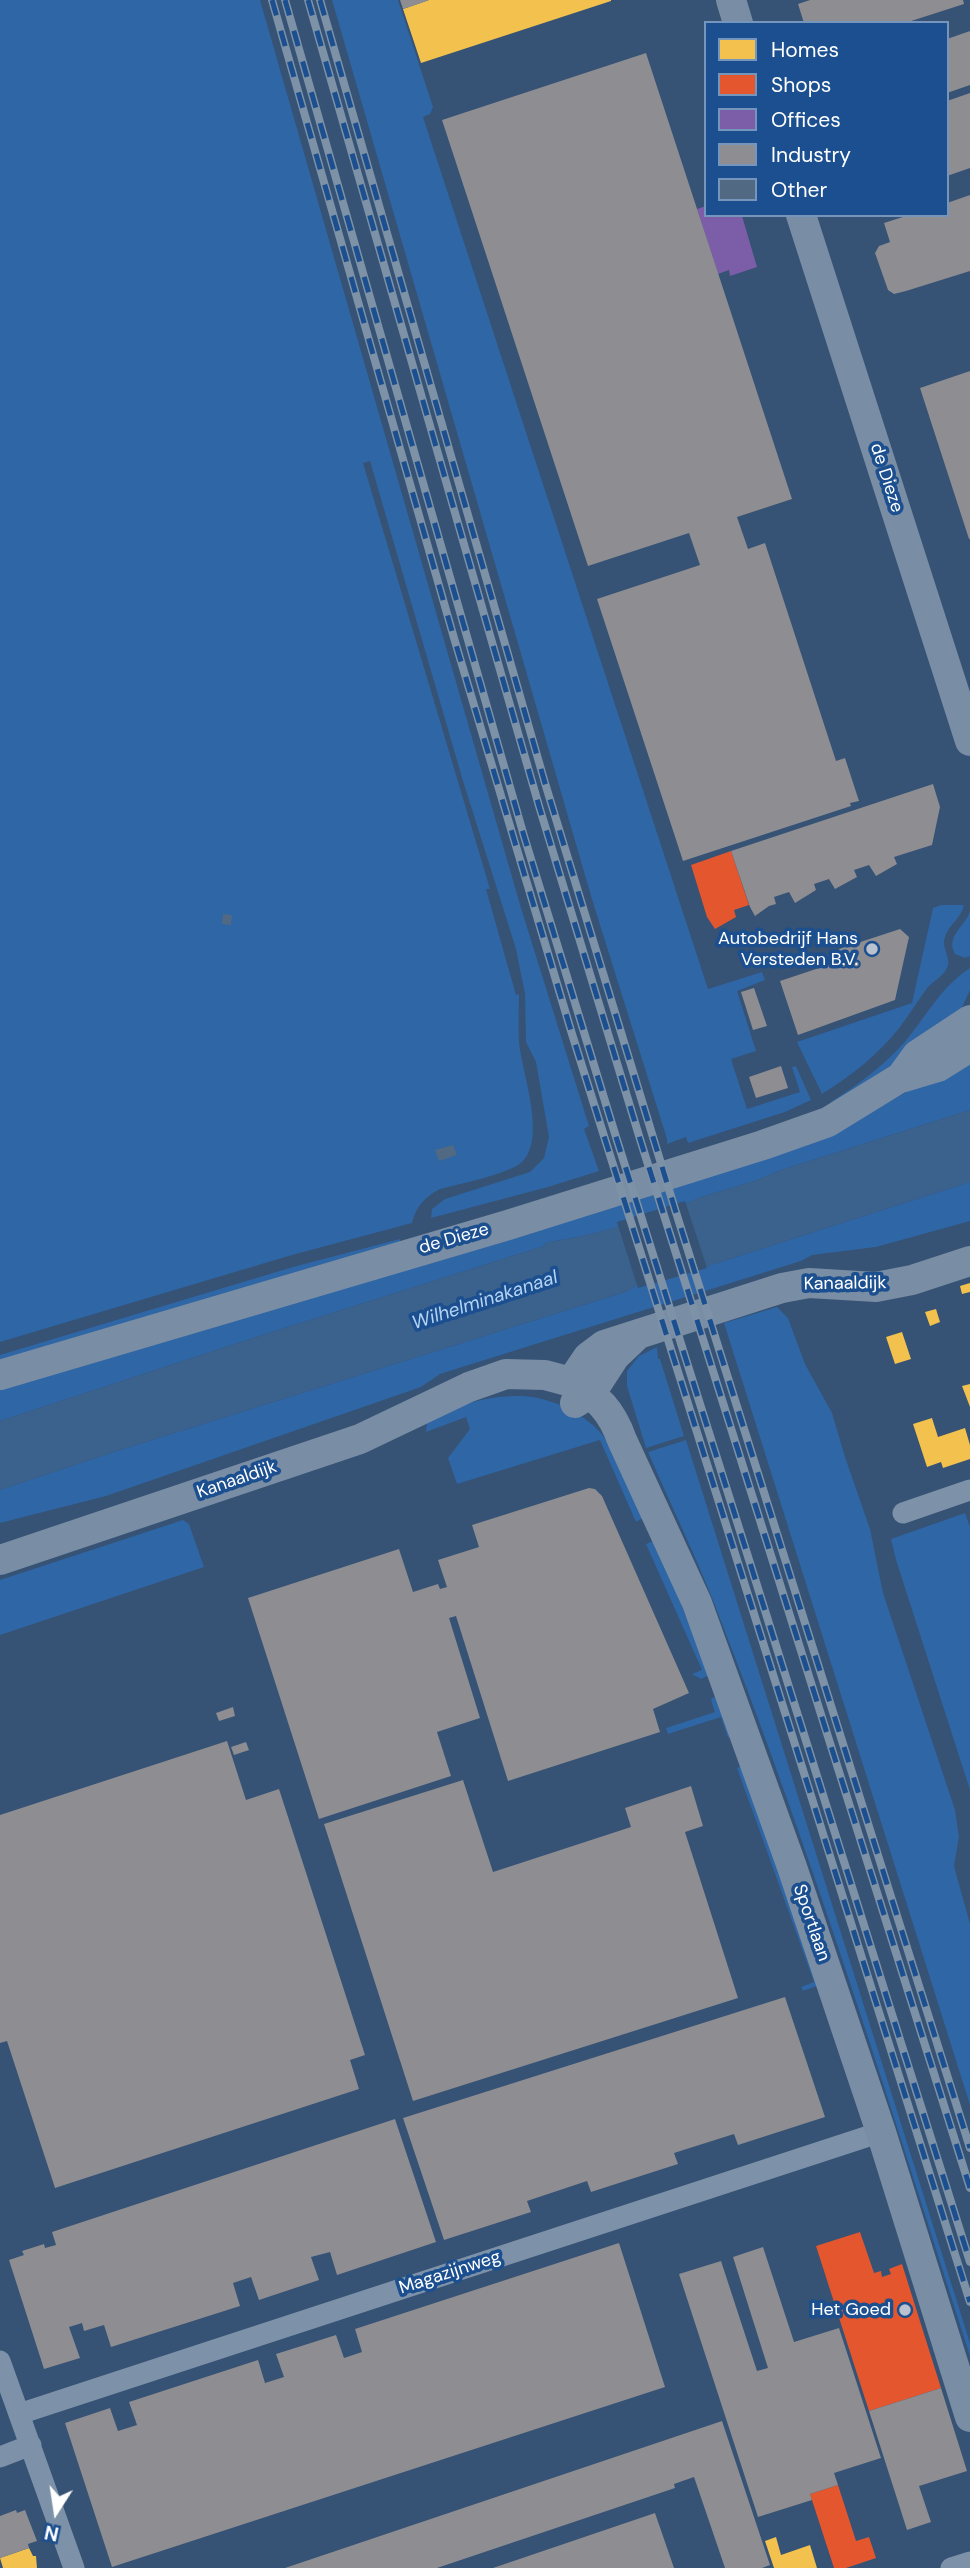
<!DOCTYPE html>
<style>
body{margin:0}
#map{position:relative;width:970px;height:2568px;overflow:hidden;background:#365274;font-family:"DM Sans",sans-serif}
canvas{display:block}
.legend{position:absolute;left:704px;top:21px;width:245px;height:196px;box-sizing:border-box;background:#1b4f8f;border:2px solid #7695bc;margin:0;padding:9px 12px;list-style:none;font-size:21px;color:#fff}
.legend li{display:flex;align-items:center;gap:14px;height:35px}
.legend b{width:35px;border:2px solid #7695bc}
.north{position:absolute;left:21px;top:2477px;width:70px;height:70px;-webkit-text-stroke:5px #1b4f8f;paint-order:stroke;rotate:192deg;font-size:19px;font-weight:700;line-height:28px;text-align:center;color:#fff}
.north::after{content:'';display:block;margin:auto;width:24px;height:32px;background:#fff;clip-path:polygon(50% 0,100% 100%,50% 72%,0 100%)}
</style>
<div id="map">
<canvas width="970" height="2568"></canvas>
<ul class="legend">
<li><b style="height:19px;background:#f2c14e"></b>Homes</li>
<li><b style="height:19px;background:#e4572e"></b>Shops</li>
<li><b style="height:19px;background:#7b5ea7"></b>Offices</li>
<li><b style="height:19px;background:#8d8d92"></b>Industry</li>
<li><b style="height:19px;background:#526984"></b>Other</li>
</ul>
<div class="north">N</div>
</div>
<script>
const context = document.querySelector('canvas').getContext('2d');
context.lineJoin = 'round';
function fill(path, color) {
  context.fillStyle = color;
  context.fill(path, 'evenodd');
}
function stroke(path, color, width, dash) {
  context.strokeStyle = color;
  context.lineWidth = width;
  context.lineCap = dash ? 'butt' : 'round';
  context.setLineDash(dash || []);
  context.stroke(path);
}
function write(font, color, halo, rows, align = 'center') {
  context.font = font + ' "DM Sans",sans-serif';
  context.lineWidth = 7;
  context.setLineDash([]);
  context.textBaseline = 'middle';
  context.strokeStyle = halo;
  context.fillStyle = color;
  for (const [text, x, y, turn = 0] of rows) {
    context.save();
    context.translate(x, y);
    context.rotate((+turn || 0) * Math.PI / 180);
    context.textAlign = isNaN(turn) ? turn : align;
    if (halo) context.strokeText(text, 0, 0);
    context.fillText(text, 0, 0);
    context.restore();
  }
}
fill(new Path2D(`
 M0,0H260L521,908L589,1126L584,1129L599,1171L548,1187L431,1218L432,1209L445,1199L530,1172L544,1158L549,1137L536,1062L526,1042L525,994L516,949L463,781L370,461L363,463L490,889H486L516,995L519,994C519,1010 518,1026 519,1042C522,1073 547,1138 522,1162C509,1174 459,1184 440,1189C425,1197 416,1206 412,1223L292,1255L0,1342Z
 M332,0H398L433,107L430,114L423,117L708,989L762,972L765,980L737,991L756,1051L731,1059L747,1109L800,1092L792,1067L796,1066L811,1100L785,1112L688,1143L686,1137L667,1144V1139L591,896Z
 M941,905H964C961,919 949,924 945,937C941,948 952,958 947,968C944,975 934,981 928,987C918,1000 910,1014 900,1027C879,1054 851,1076 822,1094L797,1042L912,1003L933,908Z
 M970,911V956L965,958L955,954C945,936 965,927 970,911Z
 M970,968V990L958,1016L836,1108L831,1102C856,1086 882,1067 902,1045C926,1018 939,988 970,968Z
 M970,1056V1110L778,1171C751,1185 720,1189 692,1201C650,1218 592,1237 547,1242L544,1246L253,1338L0,1421V1384L844,1127Z
 M970,1182V1221L876,1247L812,1255L801,1261L440,1374L421,1387L106,1496L0,1523V1490L120,1450L628,1291L637,1285L714,1264Z
 M400,1239V1242L0,1364V1355L293,1267Z
 M777,1307L788,1318L805,1364L832,1413L845,1457L870,1529L883,1593L955,1810L959,1837L954,1866L970,1924V2105L724,1323Z
 M657,1347L658,1359H660L684,1436L646,1448L627,1386V1371L639,1356Z
 M521,1396C552,1397 587,1414 606,1439C619,1457 633,1497 643,1518L636,1522L600,1440L457,1484L448,1458L470,1429L466,1417L426,1432L427,1422C460,1404 483,1396 521,1396Z
 M686,1440L970,2343V2356C890,2104 811,1850 714,1603C694,1552 670,1503 648,1452Z
 M965,1513L970,1527V1790L896,1560L891,1539Z
 M183,1520L189,1524L204,1567L0,1635V1580Z
 M656,1540L709,1675L701,1679L692,1674L702,1670L646,1544Z
 M713,1697L719,1698L731,1736L728,1738L721,1717L668,1734L666,1728L715,1712L711,1700Z
 M742,1766L750,1776L817,1986L803,1991L801,1987L814,1982L737,1768Z`), '#2f66a5');
fill(new Path2D(`
 M970,1110V1182L714,1264L637,1285L628,1291L120,1450L0,1490V1421L253,1338L544,1246L547,1242C592,1237 649,1218 692,1201C720,1189 751,1185 778,1171Z`), '#3b618d');
fill(new Path2D(`
 M685,1201L707,1268L638,1288L617,1222Z`), '#365274');
fill(new Path2D(`
 M429,0H611V1L421,63L403,9Z
 M970,1283V1292L962,1294L960,1286Z
 M936,1309L940,1322L930,1326L925,1312Z
 M902,1332L911,1359L895,1364L886,1337Z
 M970,1384V1407L962,1386Z
 M932,1418L938,1437L965,1428L970,1445V1459L943,1468L941,1462L927,1467L913,1424Z
 M776,2537L781,2555L810,2545L817,2568H774L765,2541Z
 M29,2548L33,2556H36L37,2568H3L0,2558Z`), '#f2c14e');
fill(new Path2D(`
 M731,851L749,905L734,910L736,917L715,929L707,917L691,865Z
 M860,2232L874,2273L881,2271L882,2277L891,2274L889,2269L902,2264L941,2388L869,2411L816,2246Z
 M838,2485L856,2541L869,2537L876,2558L846,2568H834L810,2494Z`), '#e4572e');
fill(new Path2D(`
 M706,206V215L742,216L757,267L730,276L729,270L718,274L697,209Z`), '#7b5ea7');
fill(new Path2D(`
 M400,0H427V1L403,9Z
 M810,0H963L964,4L905,23H804L798,4Z
 M970,31V85L947,93V39Z
 M646,53L792,499L737,517L748,549L765,543L836,761L845,758L859,801L850,803L851,806L683,861L597,599L700,565L689,533L588,566L442,120Z
 M970,93V168L947,176V101Z
 M970,195V271L906,291L894,294L888,290L875,253L879,246L890,242L884,223L909,215H947V203Z
 M970,371V539H969L920,388Z
 M933,784L940,807L932,845L894,857L897,864L876,876L869,865L854,870L857,877L835,889L829,879L814,884L816,890L795,903L789,892L774,897L776,904L769,906L755,916L750,907L731,851Z
 M900,929L909,937L895,1000L798,1035L780,981L843,960L839,949Z
 M754,988L767,1026L753,1030L741,992Z
 M781,1066L788,1088L756,1098L749,1077Z
 M589,1488L595,1489L602,1496L689,1693L653,1709L660,1732L508,1781L456,1616L449,1618L480,1718L437,1732L451,1776L319,1819L248,1598L399,1549L413,1592L438,1584L440,1589L447,1587L438,1560L479,1547L472,1525Z
 M233,1707L235,1716L219,1721L216,1713Z
 M227,1741L246,1800L279,1789L365,2055L350,2060L359,2089L55,2188L7,2041L0,2043V1815Z
 M246,1742L249,1750L234,1755L231,1747Z
 M463,1780L493,1872L631,1827L625,1808L691,1786L703,1826L685,1832L738,1998L413,2101L324,1824Z
 M785,1997L825,2117L738,2145L734,2134L674,2153L678,2164L591,2192L587,2181L527,2201L531,2212L444,2240L403,2118Z
 M395,2119L436,2242L337,2275L330,2252L311,2257L319,2280L259,2300L251,2277L233,2283L240,2306L111,2347L104,2325L84,2331L82,2323L69,2327L80,2358L44,2369L9,2260L24,2255L22,2251L44,2244L45,2248L56,2245L52,2232Z
 M619,2243L665,2387L112,2567L65,2423L110,2408L118,2431L137,2425L129,2402L258,2360L265,2383L284,2377L276,2354L336,2335L344,2358L362,2352L355,2329Z
 M763,2247L794,2342L839,2328L881,2458L834,2473L838,2485L810,2494L812,2500L758,2517L679,2274L721,2261L757,2371L768,2368L733,2257Z
 M941,2388L967,2471L919,2486L931,2522L907,2530L869,2411Z
 M722,2421L770,2565L762,2568H725L694,2477L674,2484L675,2488L437,2568H285Z
 M16,2510L17,2513L25,2510L37,2541L28,2544L29,2548L0,2558V2516Z
 M655,2513L674,2568H493Z`), '#8d8d92');
fill(new Path2D(`
 M223,914L232,915L231,925L222,924Z
 M453,1145L457,1155L439,1161L435,1150Z`), '#526984');
stroke(new Path2D(`
 M903,1513L970,1490
 M0,2361L74,2568
 M19,2414L881,2132
 M0,2457L31,2445
 M951,2568L970,2562`), '#7d92a8', 21);
stroke(new Path2D(`
 M731,0L738,23
 M801,215L970,741
 M901,1077L917,1055L970,1020
 M0,1375L508,1225L763,1145L828,1122L898,1079L938,1067L970,1047
 M571,1382C598,1396 612,1412 622,1440L697,1603L792,1867L881,2132L970,2417
 M575,1403L591,1393L615,1356L635,1337
 M0,1560L360,1439L469,1387L506,1374L545,1375L571,1382L588,1357L604,1345L782,1288L809,1283L876,1287L912,1280L970,1261`), '#798da4', 30);
const rail = new Path2D(`
 M272,0L454,638L572,1034L970,2302
 M285,0L524,836L616,1137L970,2262
 M308,0L539,806L640,1139L970,2188
 M320,0L545,783L674,1206L970,2148`);
stroke(rail, '#7e92a7', 8);
stroke(rail, '#1b4f8f', 5, [16]);
for (const [x, y, r, color] of [
 [872,949,7,"#b9c2ce"],
 [905,2310,7,"#b9c2ce"]
]) {
  const dot = new Path2D();
  dot.arc(x, y, r, 0, 2 * Math.PI);
  context.fillStyle = color;
  context.fill(dot);
  stroke(dot, '#1b4f8f', 2.5);
}
write('18px', '#fff', '#1b4f8f', [
 ["de Dieze",886,478,72],
 ["de Dieze",454,1239,-16],
 ["Kanaaldijk",845,1284,-1],
 ["Kanaaldijk",237,1480,-19],
 ["Sportlaan",811,1923,71],
 ["Magazijnweg",450,2273,-18]
]);
write('18px', '#fff', '#1b4f8f', [
 ["Autobedrijf Hans",858,939],
 ["Versteden B.V.",858,960],
 ["Het Goed",891,2310]
], 'right');
write('italic 19px', '#b5d3f5', '#1b4f8f', [
 ["Wilhelminakanaal",485,1301,-18]
]);
</script>
